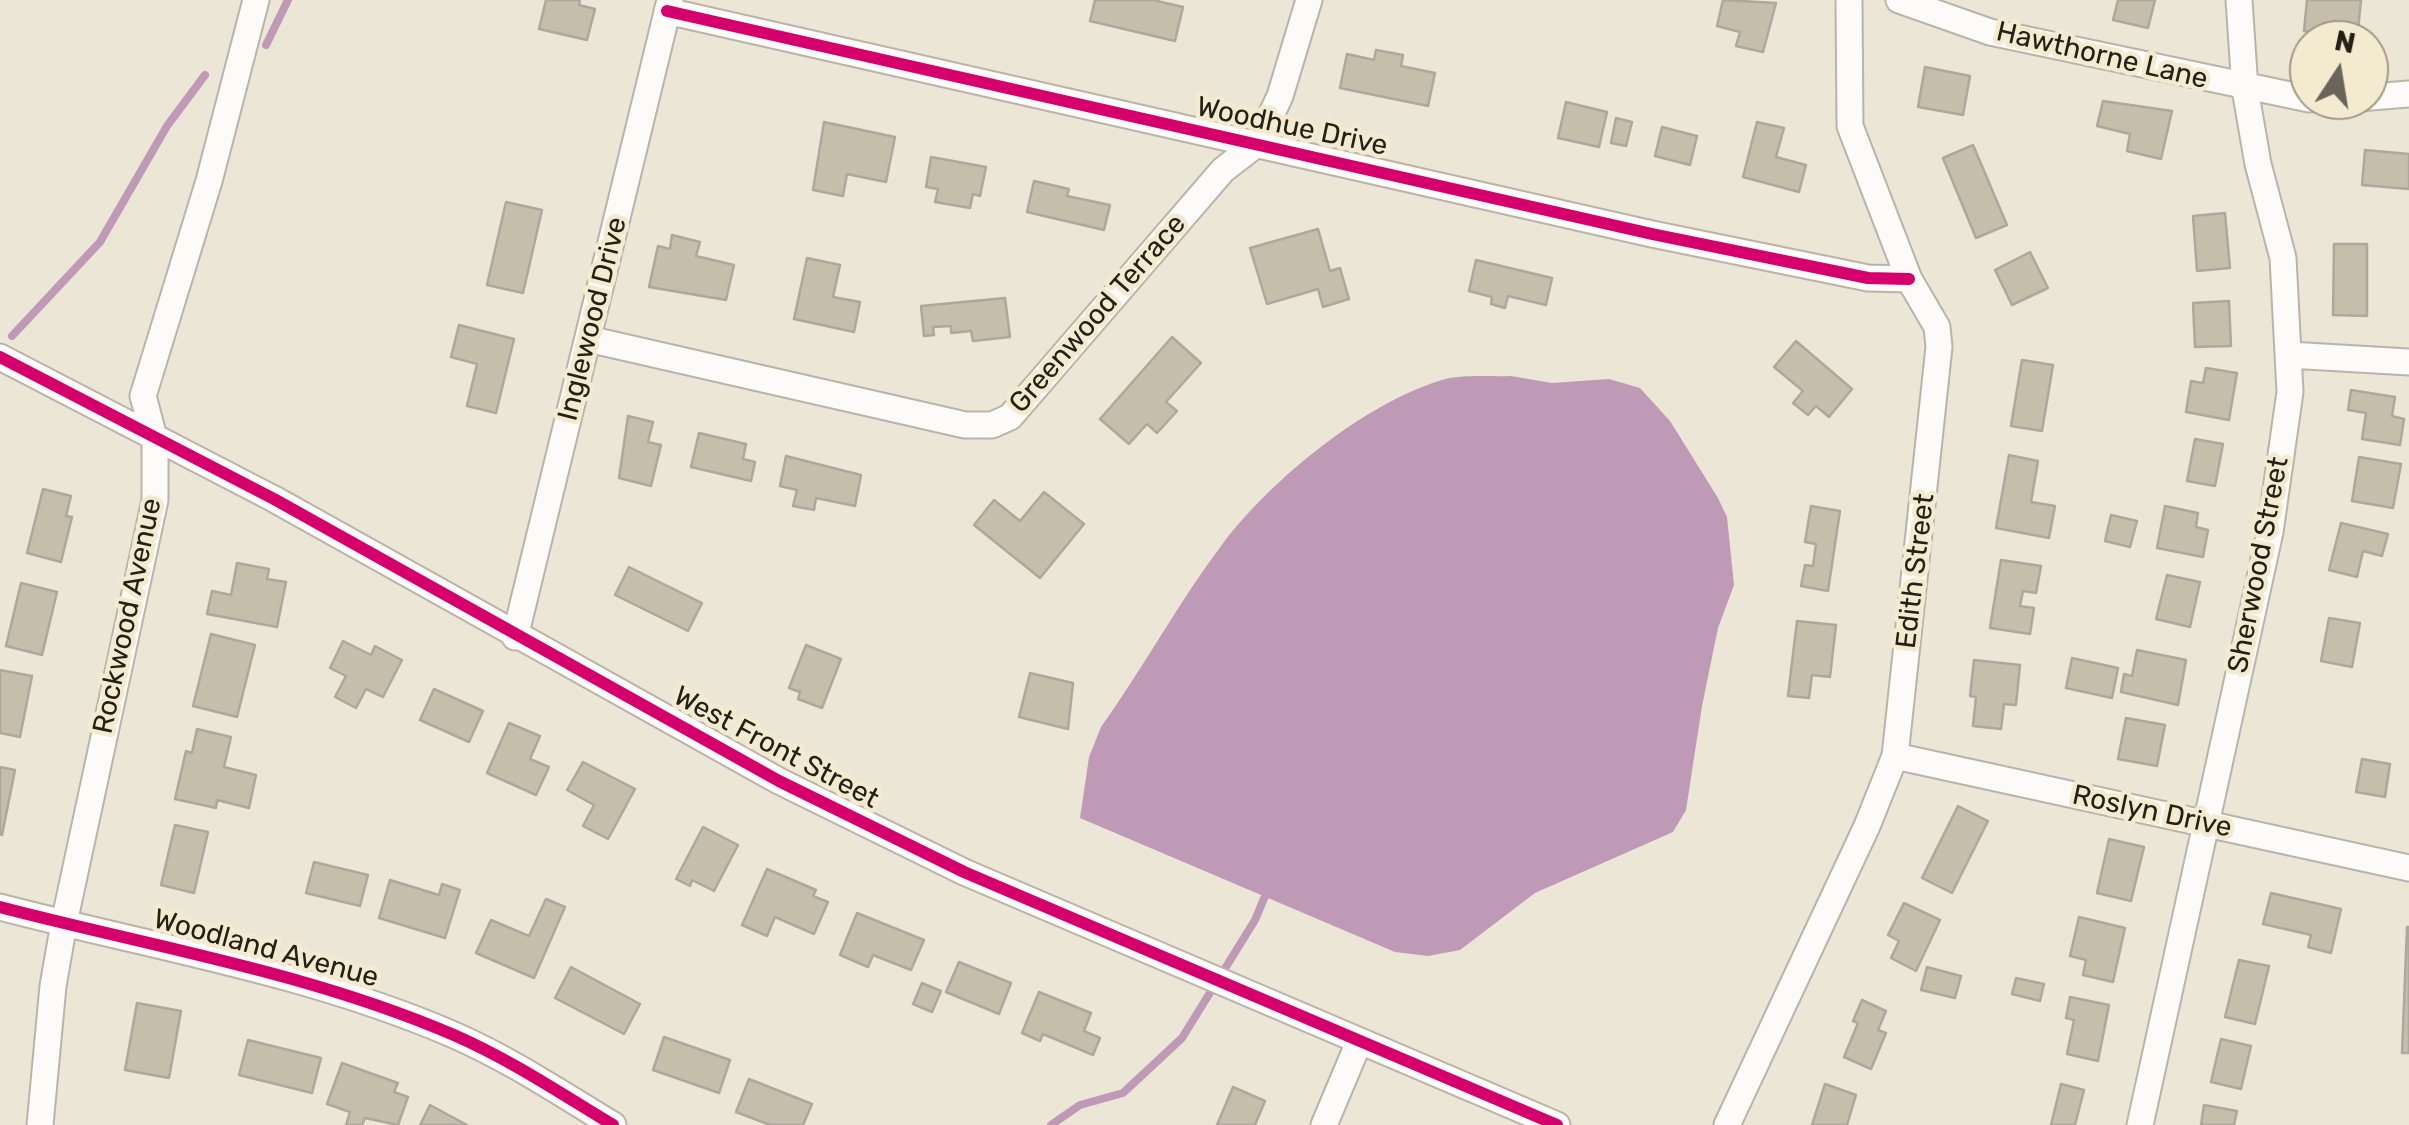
<!DOCTYPE html>
<style>
body{margin:0}
#map{position:relative;width:2409px;height:1125px;overflow:hidden;background:#ece6d7;font-family:Rubik,sans-serif}
canvas{display:block}
.north{position:absolute;left:2289px;top:20px;width:100px;height:100px;box-sizing:border-box;background:#f4eacf;border:2px solid #a09985;border-radius:50%;rotate:12deg;font-size:28px;font-weight:700;line-height:40px;text-align:center;color:#232016}
.north::after{content:'';display:block;margin:auto;width:35px;height:45px;background:#69655a;clip-path:polygon(50% 0,100% 100%,50% 72%,0 100%)}
</style>
<div id="map">
<canvas width="2409" height="1125"></canvas>
<div class="north">N</div>
</div>
<script>
const context = document.querySelector('canvas').getContext('2d');
context.lineJoin = 'round';
function fill(path, color) {
  context.fillStyle = color;
  context.fill(path, 'evenodd');
}
function stroke(path, color, width, dash) {
  context.strokeStyle = color;
  context.lineWidth = width;
  context.lineCap = dash ? 'butt' : 'round';
  context.setLineDash(dash || []);
  context.stroke(path);
}
function write(font, color, halo, rows, align = 'center') {
  context.font = font + ' Rubik,sans-serif';
  context.lineWidth = 9;
  context.setLineDash([]);
  context.textBaseline = 'middle';
  context.strokeStyle = halo;
  context.fillStyle = color;
  for (const [text, x, y, turn = 0] of rows) {
    context.save();
    context.translate(x, y);
    context.rotate((+turn || 0) * Math.PI / 180);
    context.textAlign = isNaN(turn) ? turn : align;
    if (halo) context.strokeText(text, 0, 0);
    context.fillText(text, 0, 0);
    context.restore();
  }
}
fill(new Path2D(`
 M1511,376L1552,383L1609,379L1640,388L1670,421L1718,498L1727,517L1734,585L1718,628L1702,706L1686,810L1673,832L1535,893L1460,950L1428,956L1395,952L1080,818L1089,757L1101,727C1144,667 1179,601 1224,542C1272,479 1365,403 1442,380C1463,374 1489,377 1511,376Z`), '#bf9ab7');
stroke(new Path2D(`
 M266,45L288,0
 M12,336L100,242L167,126L205,75
 M1051,1125L1080,1105L1123,1093L1182,1038L1255,920L1268,889`), '#bf9ab7', 8);
const building = new Path2D(`
 M546,0H580L579,5L595,9L587,40L539,29Z
 M1095,0H1153L1183,7L1175,41L1090,21Z
 M1723,0L1776,3L1763,52L1736,46L1740,32L1717,26Z
 M2118,0H2155L2148,28L2113,20Z
 M2307,0H2361L2357,40L2304,31Z
 M1376,50L1403,55L1401,66L1435,73L1428,106L1340,88L1347,54L1374,60Z
 M1925,67L1970,76L1963,115L1918,107Z
 M2103,101L2172,111L2161,159L2127,151L2130,134L2097,126Z
 M1566,102L1607,112L1599,147L1558,138Z
 M1616,118L1632,122L1626,146L1611,143Z
 M824,122L895,137L886,182L847,174L843,196L813,190Z
 M1757,122L1784,128L1776,157L1806,165L1799,192L1743,177Z
 M1662,127L1697,136L1690,165L1655,156Z
 M1973,145L2007,225L1976,238L1943,158Z
 M2365,150L2409,154V189L2362,185Z
 M931,157L986,167L980,196L973,194L970,208L935,202L938,189L926,187Z
 M1034,181L1069,189L1067,196L1110,205L1104,230L1027,212Z
 M506,202L542,210L523,293L487,285Z
 M2225,213L2230,268L2197,271L2193,216Z
 M1318,229L1330,271L1340,268L1349,299L1323,307L1318,289L1267,304L1250,248Z
 M672,235L700,242L696,256L734,265L726,300L649,287L658,246L670,249Z
 M2334,244H2367V316L2333,315Z
 M2030,252L2048,288L2012,305L1995,270Z
 M807,258L840,265L833,297L860,302L854,332L794,319Z
 M1476,260L1552,278L1546,305L1508,296L1505,308L1491,304L1492,297L1469,291Z
 M1005,298L1010,337L973,341L971,331L951,333V326L933,327L934,335L924,336L921,306Z
 M2229,301L2231,346L2195,347L2193,303Z
 M459,325L514,339L496,413L467,406L477,364L451,357Z
 M1172,337L1201,363L1166,402L1177,411L1157,433L1147,424L1129,444L1100,419Z
 M1796,341L1852,389L1829,417L1816,406L1808,415L1793,403L1803,391L1774,367Z
 M2022,360L2053,365L2042,431L2011,426Z
 M2206,368L2237,373L2229,420L2186,412L2191,381L2203,383Z
 M2351,390L2395,397L2392,416L2404,419L2400,445L2362,439L2366,413L2348,410Z
 M628,416L653,422L648,442L661,445L651,486L619,478Z
 M699,433L746,444L743,459L755,462L751,481L691,467Z
 M2195,439L2223,444L2215,486L2187,481Z
 M2009,455L2038,461L2031,502L2055,506L2049,538L1996,528Z
 M786,456L861,475L855,506L816,498L814,510L793,506L797,490L780,486Z
 M2359,457L2401,464L2393,508L2352,501Z
 M43,489L71,496L66,516L72,517L61,562L27,553Z
 M1044,492L1084,524L1040,578L974,525L994,500L1020,521Z
 M1811,506L1840,511L1828,591L1801,586L1805,565L1813,566L1816,544L1805,542Z
 M2165,506L2198,513L2196,527L2208,530L2203,557L2157,548Z
 M2111,515L2137,521L2130,547L2105,541Z
 M2341,523L2388,534L2382,556L2363,551L2357,577L2329,570Z
 M2001,560L2041,566L2036,593L2023,591L2020,606L2034,608L2030,634L1990,628Z
 M237,563L269,569L267,579L286,582L277,627L207,614L212,591L231,595Z
 M629,567L702,603L688,631L615,595Z
 M2167,575L2200,582L2190,627L2156,619Z
 M21,583L57,592L42,655L6,646Z
 M2329,618L2360,623L2352,667L2321,661Z
 M1797,621L1836,625L1830,677L1812,675L1809,698L1788,696Z
 M211,634L255,645L237,717L193,706Z
 M343,641L371,655L375,646L402,660L383,697L366,689L356,708L335,697L346,676L330,668Z
 M806,645L841,659L822,708L798,699L800,692L789,688Z
 M2137,650L2186,660L2178,705L2121,692L2124,674L2132,676Z
 M2072,658L2118,668L2112,698L2066,688Z
 M1974,660L2020,665L2016,705L2004,704L2001,729L1973,726L1976,697L1970,696Z
 M0,670L32,676L20,737L0,733Z
 M1030,673L1073,683L1068,729L1019,717Z
 M434,689L483,711L469,742L420,720Z
 M2126,718L2165,725L2157,766L2118,759Z
 M509,723L540,736L530,759L549,767L536,795L487,773Z
 M197,729L231,737L224,767L256,775L249,808L217,800L216,808L175,799L186,751L192,753Z
 M2362,759L2390,764L2385,797L2356,792Z
 M583,762L635,789L608,839L583,826L594,805L567,790Z
 M0,767L15,770L2,835L0,834Z
 M1958,806L1988,821L1952,893L1922,878Z
 M175,825L208,832L194,893L161,885Z
 M703,827L738,845L714,891L692,880L690,886L676,879Z
 M2109,839L2144,847L2131,901L2097,893Z
 M314,862L368,875L360,906L306,893Z
 M767,869L816,890L813,896L828,902L814,934L775,917L767,936L742,925Z
 M390,880L439,895L442,884L460,890L445,938L379,918Z
 M2271,893L2341,909L2331,953L2308,947L2311,935L2263,924Z
 M546,899L565,907L534,978L476,953L491,920L529,936Z
 M1904,903L1940,920L1916,971L1891,958L1899,941L1888,935Z
 M857,913L924,940L911,970L873,955L868,967L840,955Z
 M2079,917L2125,928L2113,982L2083,975L2086,960L2070,956Z
 M2407,927H2409V1053H2402Z
 M2239,960L2269,966L2255,1024L2225,1017Z
 M959,962L1011,983L999,1014L946,992Z
 M571,967L640,1004L624,1034L555,998Z
 M1927,967L1961,976L1955,998L1921,990Z
 M2016,978L2044,984L2040,1001L2012,994Z
 M922,983L941,991L932,1012L913,1004Z
 M1039,992L1091,1013L1084,1031L1100,1038L1093,1055L1043,1034L1040,1041L1022,1033Z
 M2070,997L2109,1005L2098,1061L2067,1054L2074,1020L2066,1018Z
 M1862,1000L1886,1011L1878,1030L1886,1033L1871,1069L1844,1057L1858,1023L1853,1021Z
 M137,1003L181,1011L169,1078L125,1070Z
 M664,1037L730,1060L719,1093L653,1070Z
 M2221,1039L2251,1046L2241,1089L2211,1082Z
 M248,1040L321,1058L312,1093L239,1075Z
 M342,1063L398,1083L394,1092L408,1097L398,1125L365,1118L362,1125H346L350,1112L327,1104Z
 M749,1079L812,1104L803,1125H770L736,1112Z
 M1825,1084L1856,1095L1847,1125H1812Z
 M2061,1084L2084,1090L2075,1125H2051Z
 M1233,1087L1265,1101L1255,1125H1217Z
 M430,1105L467,1125H420Z
 M2204,1105L2237,1111L2234,1125H2201Z`);
fill(building, '#c6beaa');
stroke(building, '#ada89d', 2.5);
const minor = new Path2D(`
 M1899,0L1990,32L2309,99
 M667,11L1652,234L1868,278L1909,279
 M2335,100L2409,94
 M588,339L965,425H992L1010,417L1223,170L1258,143L1280,96L1309,0
 M2289,355L2409,362
 M0,357L274,499L779,781L964,872L1557,1125
 M515,637L670,0
 M1895,756L2409,868
 M0,907C153,947 308,972 454,1035C511,1060 560,1093 613,1125
 M40,1125L53,986L64,923L155,500V441L143,396L209,181L256,0
 M1324,1125L1359,1042
 M1727,1125L1867,826L1895,756L1939,347L1937,327L1909,279L1850,126L1849,0
 M2140,1125L2270,532L2290,392L2283,258L2258,164L2245,89L2239,0`);
stroke(minor, '#b9b4a9', 29);
stroke(minor, '#fcfbf9', 25);
stroke(new Path2D(`
 M667,11L1652,234L1868,278L1909,279
 M0,357L274,499L779,781L964,872L1557,1125
 M0,907C153,947 308,972 454,1035C511,1060 560,1093 613,1125`), '#d6006c', 12);
write('28px', '#232016', '#f4eacf', [
 ["Hawthorne Lane",2102,56,13],
 ["Woodhue Drive",1292,127,12],
 ["Greenwood Terrace",1098,314,-49],
 ["Inglewood Drive",593,319,-76],
 ["Sherwood Street",2259,565,-79],
 ["Edith Street",1916,571,-83],
 ["Rockwood Avenue",128,616,-78],
 ["West Front Street",776,748,28],
 ["Roslyn Drive",2152,812,12],
 ["Woodland Avenue",266,949,15]
]);
</script>
